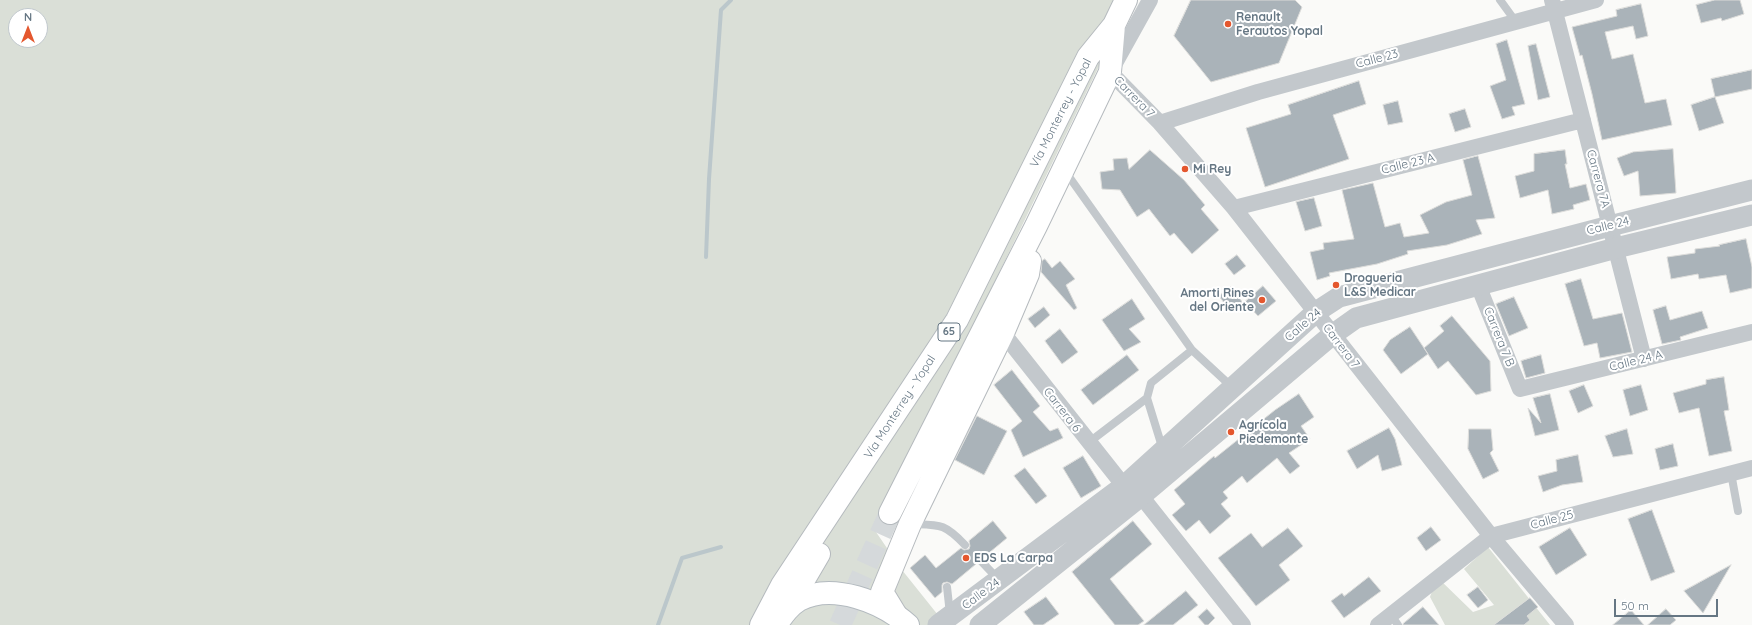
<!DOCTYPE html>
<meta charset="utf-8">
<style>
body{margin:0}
#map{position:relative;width:1752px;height:625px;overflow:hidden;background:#fafaf8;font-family:Quicksand,sans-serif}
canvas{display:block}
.north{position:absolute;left:8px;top:8px;width:40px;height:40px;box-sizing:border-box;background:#fff;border:1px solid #c1c8cd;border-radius:50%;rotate:0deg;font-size:11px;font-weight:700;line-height:16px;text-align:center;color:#657683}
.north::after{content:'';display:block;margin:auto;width:14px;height:18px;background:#e4572e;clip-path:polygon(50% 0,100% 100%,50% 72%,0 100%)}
.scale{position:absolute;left:1614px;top:599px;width:104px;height:18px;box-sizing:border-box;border:2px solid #657683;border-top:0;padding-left:5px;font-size:12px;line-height:14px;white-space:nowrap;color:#657683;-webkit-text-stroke:3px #fff;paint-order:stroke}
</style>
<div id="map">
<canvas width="1752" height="625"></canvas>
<div class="north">N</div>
<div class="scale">50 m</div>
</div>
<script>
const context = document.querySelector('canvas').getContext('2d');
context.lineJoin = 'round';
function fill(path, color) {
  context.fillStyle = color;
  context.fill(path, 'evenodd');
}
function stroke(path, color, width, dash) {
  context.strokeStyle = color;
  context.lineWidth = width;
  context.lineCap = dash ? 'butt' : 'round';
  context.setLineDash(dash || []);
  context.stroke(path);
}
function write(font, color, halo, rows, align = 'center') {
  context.font = font + ' Quicksand,sans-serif';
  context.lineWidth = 4;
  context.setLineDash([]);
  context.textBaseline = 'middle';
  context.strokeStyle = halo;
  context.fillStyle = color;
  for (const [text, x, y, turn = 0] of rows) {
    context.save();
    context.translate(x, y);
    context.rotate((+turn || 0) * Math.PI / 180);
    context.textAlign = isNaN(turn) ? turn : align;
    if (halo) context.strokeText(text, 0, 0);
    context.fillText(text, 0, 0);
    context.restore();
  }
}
fill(new Path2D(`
 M0,0H1131L886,507L876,532L902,570L946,625H0ZM16,16H40V40H16Z
 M1488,547L1550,625H1445L1430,597L1437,577L1473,612L1494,605L1464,569Z`), '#dadfd7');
stroke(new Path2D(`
 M706,257L709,179L721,10L731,0
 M658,625L682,558L721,547`), '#bbc7cb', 4);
const building = new Path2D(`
 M1191,0H1295L1302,7L1279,63L1211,82L1174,36Z
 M1715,0H1740L1744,14L1722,21L1721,18L1701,23L1696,5Z
 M1641,4L1648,36L1636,39L1633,26L1605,32L1612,59L1633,54L1645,103L1666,99L1672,125L1602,140L1592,94L1582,55L1580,56L1572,27L1617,16L1616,10Z
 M1507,40L1525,104L1512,107L1515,115L1502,119L1490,86L1506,80L1496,44Z
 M1536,44L1550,97L1538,100L1528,46Z
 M1752,70V89L1715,97L1711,79Z
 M1359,81L1366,104L1333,115L1349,159L1265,187L1246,128L1291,114L1288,105Z
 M1715,97L1724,123L1699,131L1691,105Z
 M1398,101L1403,122L1388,125L1383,105Z
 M1465,109L1471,127L1455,132L1449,114Z
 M1673,149L1676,193L1640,196L1638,171L1624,176L1617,158L1633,152Z
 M1150,150L1184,180L1205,205L1201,209L1219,230L1192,254L1174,233L1170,236L1149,209L1137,217L1120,190L1102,189L1100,172L1114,170L1113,159L1127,158L1129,169Z
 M1565,150L1567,164H1565L1570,188L1586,184L1590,200L1573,205L1574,209L1552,214L1548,190L1520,198L1515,176L1534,171V154Z
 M1478,156L1495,218L1476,220L1482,234L1447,245L1407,251L1408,254L1377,264L1329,273L1330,276L1317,280L1310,252L1324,249L1323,243L1354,239L1342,190L1373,183L1385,227L1400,223L1404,237L1429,233L1420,215L1446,202L1472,195L1463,160Z
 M1314,198L1322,226L1305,231L1296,202Z
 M1746,239L1752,267V288L1730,293L1726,275L1699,279L1698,274L1671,279L1667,257L1695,253V249L1720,246L1719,245Z
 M1237,255L1246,266L1234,275L1225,264Z
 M1045,259L1052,268L1060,261L1075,279L1066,285L1077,308L1074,310L1041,272L1042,261Z
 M1581,279L1593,319L1622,313L1632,352L1600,358L1597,343L1584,346L1565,284Z
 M1263,286L1276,301L1258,316L1245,302Z
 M1231,287L1243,303L1231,312L1219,296Z
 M1514,297L1528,328L1509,336L1496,304Z
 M1132,299L1145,319L1129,329L1141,342L1124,351L1102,320Z
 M1666,306L1670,320L1702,311L1708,328L1680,337L1681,340L1662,344L1653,310Z
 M1044,307L1050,315L1035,328L1028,319Z
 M1452,316L1490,361L1491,391L1476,395L1448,361L1438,369L1424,348L1444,331L1440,326Z
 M1410,327L1428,354L1401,374L1383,350L1390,340Z
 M1060,329L1078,352L1062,364L1045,341Z
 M1127,355L1139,370L1093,405L1081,390Z
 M1541,355L1545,373L1526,378L1521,361Z
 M1012,370L1040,406L1033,412L1050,431L1058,428L1063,438L1023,457L1011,430L1022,421L994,385Z
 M1724,377L1729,410L1724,411L1732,451L1709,456L1699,408L1679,413L1673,393L1706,384V380Z
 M1584,385L1593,406L1578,413L1569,391Z
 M1641,385L1648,410L1630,416L1623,390Z
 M1299,394L1314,417L1301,426L1310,439L1289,453L1300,466L1290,474L1277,458L1247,483L1242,476L1223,492L1228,498L1221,504L1231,516L1210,534L1199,520L1186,531L1172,515L1185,504L1174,490L1214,456L1215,458L1275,410Z
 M1550,394L1559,430L1535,436L1528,408L1541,423L1533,398Z
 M977,416L1007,431L984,475L955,460Z
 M1389,428L1395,439L1402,465L1382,471L1378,455L1357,469L1347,451Z
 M1469,429H1491L1493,450L1490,453L1499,471L1483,479L1468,449Z
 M1627,429L1633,454L1613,457L1605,436Z
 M1673,444L1678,466L1660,470L1655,449Z
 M1578,455L1583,482L1562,485L1543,492L1538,476L1557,471L1556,460Z
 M1083,456L1101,486L1081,498L1063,468Z
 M1025,468L1047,496L1036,504L1014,476Z
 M1652,510L1675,572L1651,581L1628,519Z
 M993,521L1007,538L984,557L981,555L977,556L975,559L976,564L952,584L947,582L943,583L942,585V592L935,598L910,568L925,555L936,568L961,548L964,550L969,549L970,546L969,541Z
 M1133,521L1152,544L1110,579L1144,621L1138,625H1115L1072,572Z
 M1431,527L1441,540L1426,551L1417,538Z
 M1288,528L1303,546L1279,565L1290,580L1256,606L1218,558L1251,533L1262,547Z
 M1570,528L1587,555L1556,575L1539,547Z
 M1731,565L1703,613L1684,591Z
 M1369,577L1381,591L1344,618L1331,601L1342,593L1344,596Z
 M1478,587L1488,600L1478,608L1467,595Z
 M1186,591L1198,605L1173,625H1144Z
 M1046,597L1059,614L1043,625H1034L1024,612Z
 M1530,598L1538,607L1527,616L1530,620L1524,625H1494Z
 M1423,607L1439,625H1403V624Z
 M1207,609L1215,618L1208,625H1205L1198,617Z
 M1666,609L1676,620L1670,625H1648Z
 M1631,610L1644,625H1613Z`);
fill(building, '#aab3b9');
stroke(building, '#dcdcda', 1);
stroke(new Path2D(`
 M840,625L890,513`), '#d5d9db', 22, [22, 11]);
const secondary = new Path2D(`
 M776,625C783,615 789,606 799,600C833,582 882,602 908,625`);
const primary = new Path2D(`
 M890,513L1036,226L1110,72L1114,25
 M785,612L819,554
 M896,615L882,592L910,524L1003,333L1028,274L1030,261
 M761,625L782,585L957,320L1088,57L1114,25L1126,0`);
stroke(secondary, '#b3babf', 24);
stroke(primary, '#b5babe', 24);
stroke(new Path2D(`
 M1500,0L1516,22
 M1065,171L1192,350
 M1088,443L1147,398
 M1163,450L1147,398L1151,383L1192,350L1232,387
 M1731,473L1738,511
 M911,524C940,525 944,523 965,545
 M980,560L999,580
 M947,587L950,614
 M1391,615L1398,625`), '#c3c8cc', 8);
stroke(new Path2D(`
 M1150,0L1110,72L1160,123L1234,208L1491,536L1566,625
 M1552,0L1644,359
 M1160,123L1258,92L1596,0
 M1234,208L1583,120
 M1478,285L1520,389L1752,332
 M1003,333L1124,486
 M1141,496L1243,625
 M1378,625L1491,536L1752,468`), '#c3c8cc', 16);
stroke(new Path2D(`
 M938,625L1124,486L1316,312L1339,297L1610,226L1752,190
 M980,625L1141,496L1332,335L1356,318L1616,248L1752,215`), '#c3c8cc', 21);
stroke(secondary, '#fff', 22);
stroke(primary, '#fff', 22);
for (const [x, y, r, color] of [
 [1228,24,4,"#e4572e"],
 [1185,169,4,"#e4572e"],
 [1336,285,4,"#e4572e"],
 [1262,300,4,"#e4572e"],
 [1231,432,4,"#e4572e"],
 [966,558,4,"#e4572e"]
]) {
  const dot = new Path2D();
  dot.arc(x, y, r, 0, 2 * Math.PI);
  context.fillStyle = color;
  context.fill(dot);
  stroke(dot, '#fff', 1.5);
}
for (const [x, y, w] of [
 [949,332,22]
]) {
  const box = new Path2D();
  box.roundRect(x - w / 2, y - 9, w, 18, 3);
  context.fillStyle = '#fff';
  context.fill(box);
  stroke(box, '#657683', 1);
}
write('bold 11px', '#657683', null, [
 ["65",949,332]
]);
write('bold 12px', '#657683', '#fff', [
 ["Renault",1236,17],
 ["Ferautos Yopal",1236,31],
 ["Mi Rey",1193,169],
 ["Drogueria",1344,278],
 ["L&S Medicar",1344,292],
 ["Amorti Rines",1254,293,"right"],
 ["del Oriente",1254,307,"right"],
 ["Agrícola",1239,425],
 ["Piedemonte",1239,439],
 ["EDS La Carpa",974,558]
], 'left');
write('12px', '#657683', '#fff', [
 ["Calle 23",1377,59,-15],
 ["Carrera 7",1134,97,46],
 ["Vía Monterrey - Yopal",1061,113,-63],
 ["Calle 23 A",1408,164,-14],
 ["Carrera 7A",1598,179,75],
 ["Calle 24",1608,226,-14],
 ["Calle 24",1303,325,-41],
 ["Carrera 7 B",1499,337,68],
 ["Carrera 7",1341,346,53],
 ["Calle 24 A",1636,361,-14],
 ["Vía Monterrey - Yopal",900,407,-57],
 ["Carrera 6",1062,410,52],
 ["Calle 25",1552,520,-15],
 ["Calle 24",981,594,-37]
]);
</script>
